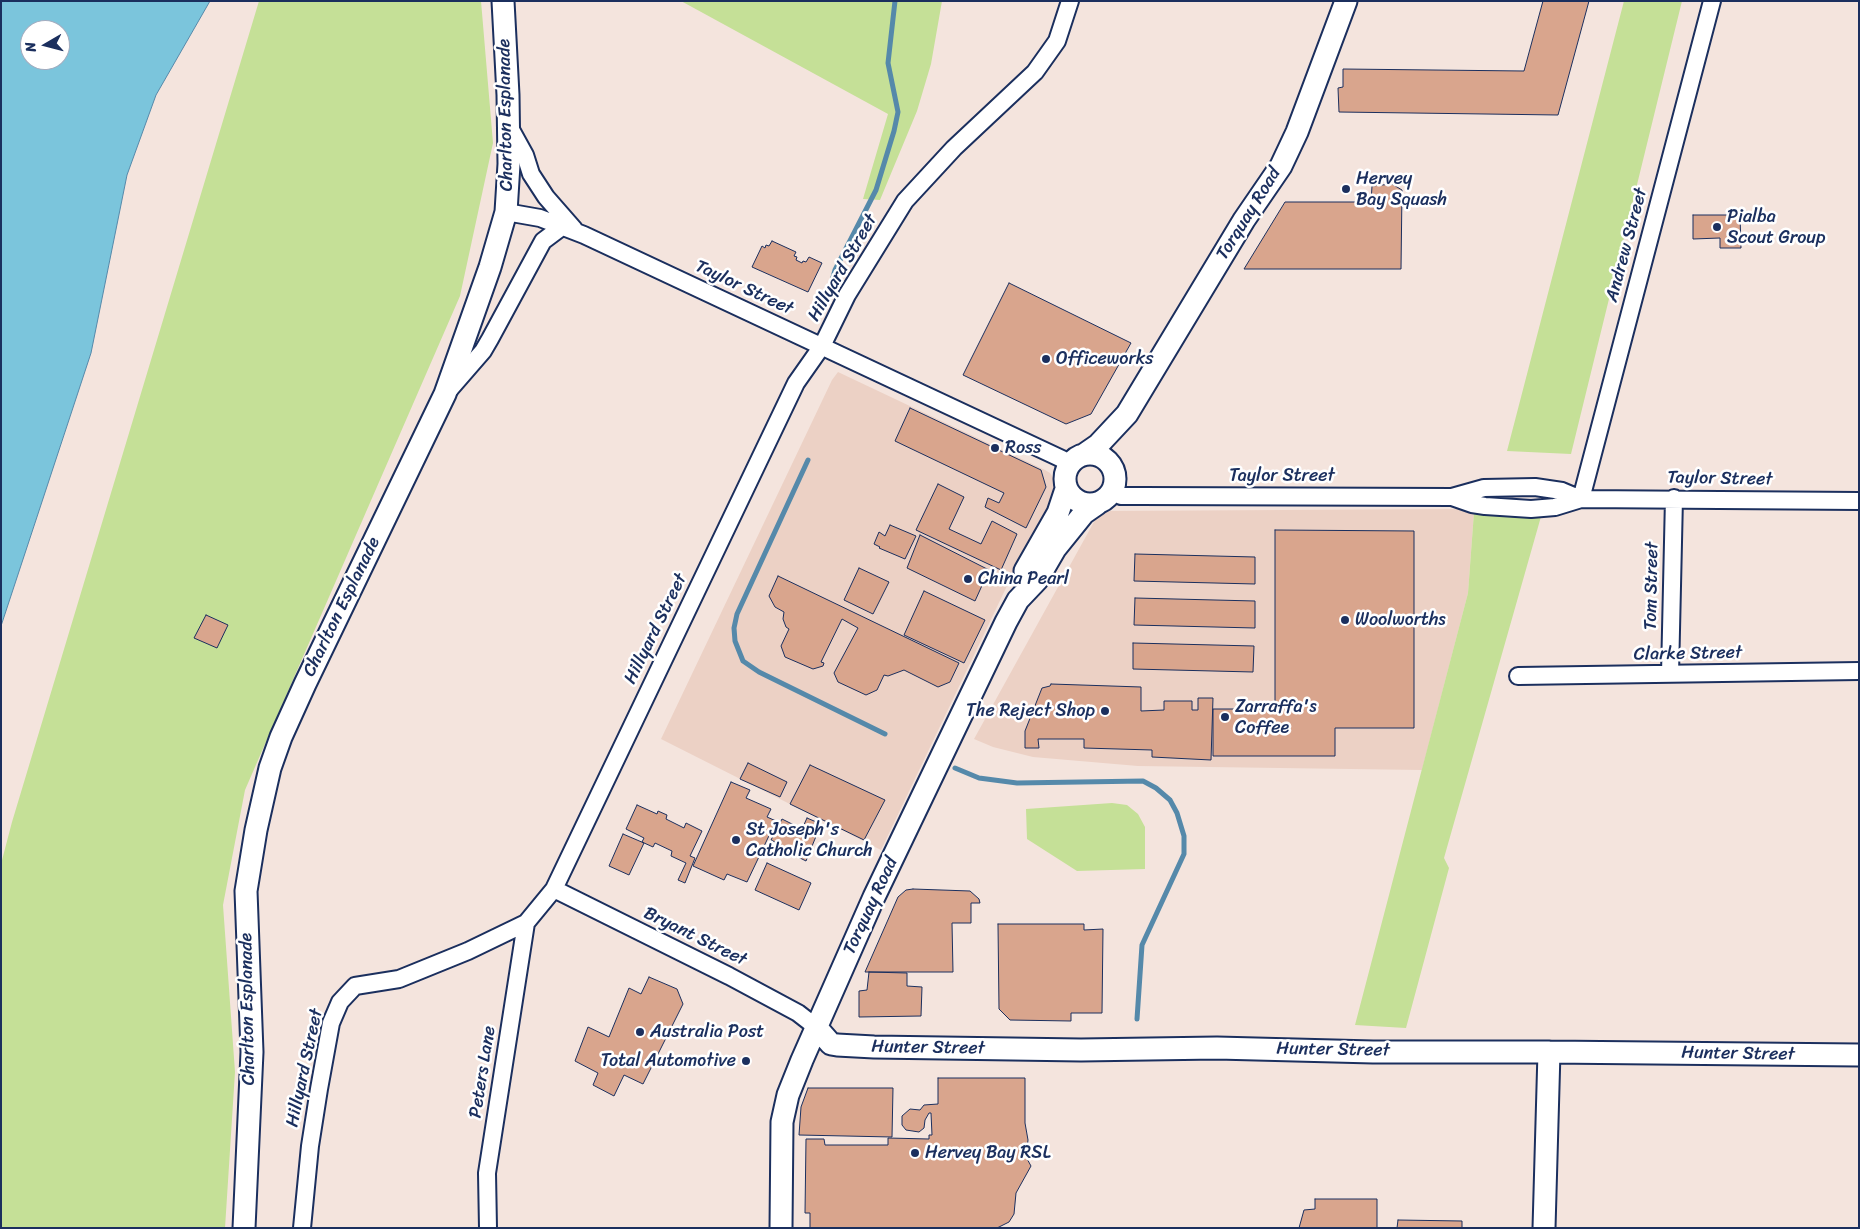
<!DOCTYPE html>
<style>
body{margin:0}
#map{position:relative;width:1860px;height:1229px;overflow:hidden;background:#f4e4dd;font-family:Sriracha,sans-serif}
canvas{display:block}
.frame{position:absolute;inset:0;border:2px solid #1b2f5e;pointer-events:none}
.north{position:absolute;left:20px;top:20px;width:50px;height:50px;box-sizing:border-box;background:#fff;border:1px solid #a4acbf;border-radius:50%;rotate:262deg;font-size:14px;font-weight:700;line-height:20px;text-align:center;color:#1b2f5e}
.north::after{content:'';display:block;margin:auto;width:18px;height:22px;background:#1b2f5e;clip-path:polygon(50% 0,100% 100%,50% 72%,0 100%)}
</style>
<div id="map">
<canvas width="1860" height="1229"></canvas>
<div class="frame"></div>
<div class="north">N</div>
</div>
<script>
const g = document.querySelector('canvas').getContext('2d');
g.lineJoin = 'round';
function paint(path, color) {
  g.fillStyle = color;
  g.fill(path, 'evenodd');
}
function toPath(rows) {
  const path = new Path2D();
  for (const r of rows) {
    if (r.length === 3) {
      path.moveTo(r[0] + r[2], r[1]);
      path.arc(r[0], r[1], r[2], 0, 2 * Math.PI);
      continue;
    }
    path.moveTo(r[0], r[1]);
    for (let i = 2; i < r.length; i += 2) path.lineTo(r[i], r[i + 1]);
  }
  return path;
}
function trace(path, color, width, dash) {
  g.strokeStyle = color;
  g.lineWidth = width;
  g.lineCap = dash ? 'butt' : 'round';
  g.setLineDash(dash || []);
  g.stroke(path);
}
function drawText(font, color, halo, rows, align = 'center') {
  g.font = font + ' Sriracha,sans-serif';
  g.lineWidth = 5;
  g.setLineDash([]);
  g.textBaseline = 'middle';
  g.strokeStyle = halo;
  g.fillStyle = color;
  for (const [text, x, y, turn = 0] of rows) {
    g.save();
    g.translate(x, y);
    g.rotate((+turn || 0) * Math.PI / 180);
    g.textAlign = isNaN(turn) ? turn : align;
    if (halo) g.strokeText(text, 0, 0);
    g.fillText(text, 0, 0);
    g.restore();
  }
}
paint(toPath([
 [838,372,1045,470,1050,473,1054,479,1056,490,1055,495,1016,567,881,850,661,739,832,380],
 [1466,509,1474,512,1468,593,1422,770,1138,766,1033,757,993,747,974,739,1100,511]
]), '#ecd1c5');
paint(toPath([
 [259,1,481,1,493,143,460,296,245,790,223,905,235,1072,225,1228,1,1228,1,864,12,822],
 [681,1,942,1,931,64,917,111,880,200,863,199,888,114],
 [1624,1,1682,1,1571,454,1507,451],
 [1474,512,1542,513,1444,858,1449,868,1406,1028,1355,1025,1468,593],
 [1112,803,1127,805,1138,814,1145,827,1145,869,1077,871,1027,839,1026,809]
]), '#c5e097');
const water = toPath([
 [1,1,210,1,156,95,127,175,91,353,1,626,1,1],
 [30,30,60,30,60,60,30,60,30,30]
]);
paint(water, '#7bc5dc');
trace(water, '#5589aa', 1);
trace(toPath([
 [832,281,835,270,876,190,894,131,898,112,888,63,895,1],
 [808,460,737,614,734,628,735,641,743,661,759,672,885,734],
 [955,768,979,778,1017,783,1143,781,1156,788,1170,800,1177,813,1184,836,1184,854,1142,945,1137,1019]
]), '#5589aa', 5);
const building = toPath([
 [1543,1,1589,1,1558,115,1339,112,1338,88,1343,87,1343,69,1524,71,1543,1],
 [1392,184,1402,190,1401,269,1244,269,1285,202,1371,202,1372,186,1392,184],
 [1693,215,1740,215,1741,248,1720,248,1720,238,1693,239,1693,215],
 [772,241,796,252,794,256,797,257,796,260,802,263,803,261,806,262,809,257,822,263,808,292,752,267,762,246,765,248,766,245,769,246,772,241],
 [1009,283,1131,343,1091,414,1066,424,963,375,1009,283],
 [910,408,1041,470,1046,487,1026,528,985,507,988,498,999,503,1004,493,895,441,910,408],
 [938,484,964,497,949,529,981,544,992,521,1017,534,1001,570,916,530,938,484],
 [890,525,916,536,905,559,879,548,880,547,874,544,879,532,885,536,890,525],
 [1275,530,1414,531,1414,728,1335,728,1335,756,1213,756,1213,709,1275,709,1275,530],
 [920,535,989,570,975,601,907,568,920,535],
 [1135,554,1255,557,1255,584,1134,581,1135,554],
 [859,568,889,582,873,614,844,600,859,568],
 [778,576,959,663,950,682,938,687,904,670,888,676,884,675,877,690,866,695,838,682,834,673,858,628,842,619,821,662,824,663,823,666,813,669,785,657,781,646,789,629,786,627,783,619,784,612,775,607,769,596,778,576],
 [924,591,985,620,964,663,904,635,924,591],
 [1135,598,1255,601,1255,628,1134,625,1135,598],
 [206,615,228,625,217,648,194,638,206,615],
 [1133,643,1254,646,1253,672,1133,669,1133,643],
 [1051,684,1141,687,1141,711,1164,710,1164,701,1192,701,1192,710,1198,710,1198,698,1213,698,1211,760,1152,757,1152,750,1084,748,1084,739,1038,739,1039,748,1025,748,1025,731,1042,688,1050,686,1051,684],
 [748,763,787,782,780,797,740,779,748,763],
 [810,765,885,800,864,840,790,804,810,765],
 [731,782,750,790,746,798,771,809,767,817,776,821,747,882,727,874,724,880,693,866,731,782],
 [637,805,657,814,658,811,667,815,666,819,684,828,686,823,702,831,690,856,695,858,685,883,678,880,686,863,671,856,672,851,655,843,653,847,642,842,644,838,626,829,637,805],
 [807,818,821,824,806,861,786,851,787,848,771,840,782,819,802,829,807,818],
 [623,834,644,843,629,875,609,866,623,834],
 [767,863,811,883,799,910,755,890,767,863],
 [913,889,970,891,979,899,980,903,971,903,971,923,952,923,953,972,865,972,898,897,906,890,913,889],
 [998,924,1084,924,1084,930,1103,929,1102,1013,1071,1013,1071,1021,1010,1020,999,1009,998,924],
 [869,972,907,973,907,986,922,987,921,1016,859,1017,859,991,867,990,869,972],
 [649,977,677,989,683,1004,643,1084,624,1075,614,1096,593,1085,598,1073,575,1061,588,1027,609,1037,629,988,641,994,649,977],
 [938,1078,1025,1078,1025,1123,1028,1140,1026,1157,1031,1166,1016,1193,1014,1214,1009,1222,997,1228,810,1228,810,1213,805,1213,806,1139,824,1139,825,1145,888,1145,888,1138,929,1139,929,1135,932,1135,931,1113,929,1113,925,1120,924,1128,919,1132,906,1130,902,1125,902,1116,910,1109,920,1110,924,1105,938,1104,938,1078],
 [808,1088,893,1088,892,1137,799,1135,801,1107,808,1088],
 [1315,1199,1377,1199,1377,1228,1299,1228,1304,1210,1315,1209,1315,1199],
 [1398,1220,1462,1221,1462,1228,1397,1228,1398,1220]
]);
paint(building, '#d9a58d');
trace(building, '#1b2f5e', 1);
const minor = toPath([
 [509,126,525,155,531,174,546,197,574,229],
 [506,212,540,218,584,235,1062,459,1068,465],
 [450,389,483,351,490,339,543,241,563,226],
 [1112,492,1121,496,1141,496,1452,497,1484,488,1535,487,1562,491,1581,499],
 [1452,497,1472,504,1485,506,1531,509,1555,507,1581,499,1859,501],
 [1581,499,1712,1],
 [1670,674,1674,498],
 [1518,676,1859,671],
 [554,889,729,976,798,1013,816,1027],
 [302,1228,310,1146,319,1089,331,1023,340,1002,355,986,399,979,468,951,526,923,554,889,796,383,822,346,847,295,905,201,954,148,1035,72,1057,41,1070,1],
 [488,1228,487,1173,526,923]
]);
const tertiary = toPath([
 [1090,479,25],
 [1085,454,1098,445,1127,414,1244,220,1281,166,1297,132,1346,1],
 [1025,571,1058,513,1066,489],
 [816,1027,831,1044,837,1045,874,1047,1081,1050,1217,1048,1373,1052,1549,1052,1859,1055],
 [244,1228,252,1052,246,891,256,830,270,768,281,737,305,684,445,394,490,267,506,212,509,164,508,95,503,1],
 [781,1228,782,1122,788,1095,802,1060,874,897,1006,622,1018,600,1037,580,1055,549,1084,513,1097,504],
 [1544,1228,1549,1052]
]);
trace(minor, '#1b2f5e', 20);
trace(tertiary, '#1b2f5e', 25);
trace(minor, '#fff', 16);
trace(tertiary, '#fff', 21);
for (const [x, y, r, color] of [
 [1346,189,5,"#1b2f5e"],
 [1717,227,5,"#1b2f5e"],
 [1046,359,5,"#1b2f5e"],
 [995,448,5,"#1b2f5e"],
 [968,579,5,"#1b2f5e"],
 [1345,620,5,"#1b2f5e"],
 [1105,711,5,"#1b2f5e"],
 [1225,717,5,"#1b2f5e"],
 [736,840,5,"#1b2f5e"],
 [640,1032,5,"#1b2f5e"],
 [746,1061,5,"#1b2f5e"],
 [915,1153,5,"#1b2f5e"]
]) {
  const dot = new Path2D();
  dot.arc(x, y, r, 0, 2 * Math.PI);
  g.fillStyle = color;
  g.fill(dot);
  trace(dot, '#fff', 2);
}
drawText('18px', '#1b2f5e', '#fff', [
 ["Charlton Esplanade",506,115,-91],
 ["Torquay Road",1249,214,-58],
 ["Andrew Street",1627,245,-75],
 ["Hillyard Street",843,268,-60],
 ["Taylor Street",744,288,25],
 ["Taylor Street",1282,476],
 ["Taylor Street",1720,479,1],
 ["Tom Street",1652,586,-89],
 ["Charlton Esplanade",342,607,-64],
 ["Hillyard Street",656,629,-64],
 ["Clarke Street",1688,654,-1],
 ["Torquay Road",871,906,-65],
 ["Bryant Street",695,937,26],
 ["Charlton Esplanade",248,1009,-91],
 ["Hunter Street",928,1048,1],
 ["Hunter Street",1333,1050,1],
 ["Hunter Street",1738,1054,1],
 ["Hillyard Street",305,1068,-78],
 ["Peters Lane",483,1072,-81]
]);
drawText('18px', '#1b2f5e', '#fff', [
 ["Hervey",1356,179],
 ["Bay Squash",1356,200],
 ["Pialba",1727,217],
 ["Scout Group",1727,238],
 ["Officeworks",1056,359],
 ["Ross",1005,448],
 ["China Pearl",978,579],
 ["Woolworths",1355,620],
 ["Zarraffa's",1235,707],
 ["Coffee",1235,728],
 ["The Reject Shop",1095,711,"right"],
 ["St Joseph's",746,830],
 ["Catholic Church",746,851],
 ["Australia Post",650,1032],
 ["Total Automotive",736,1061,"right"],
 ["Hervey Bay RSL",925,1153]
], 'left');
</script>
